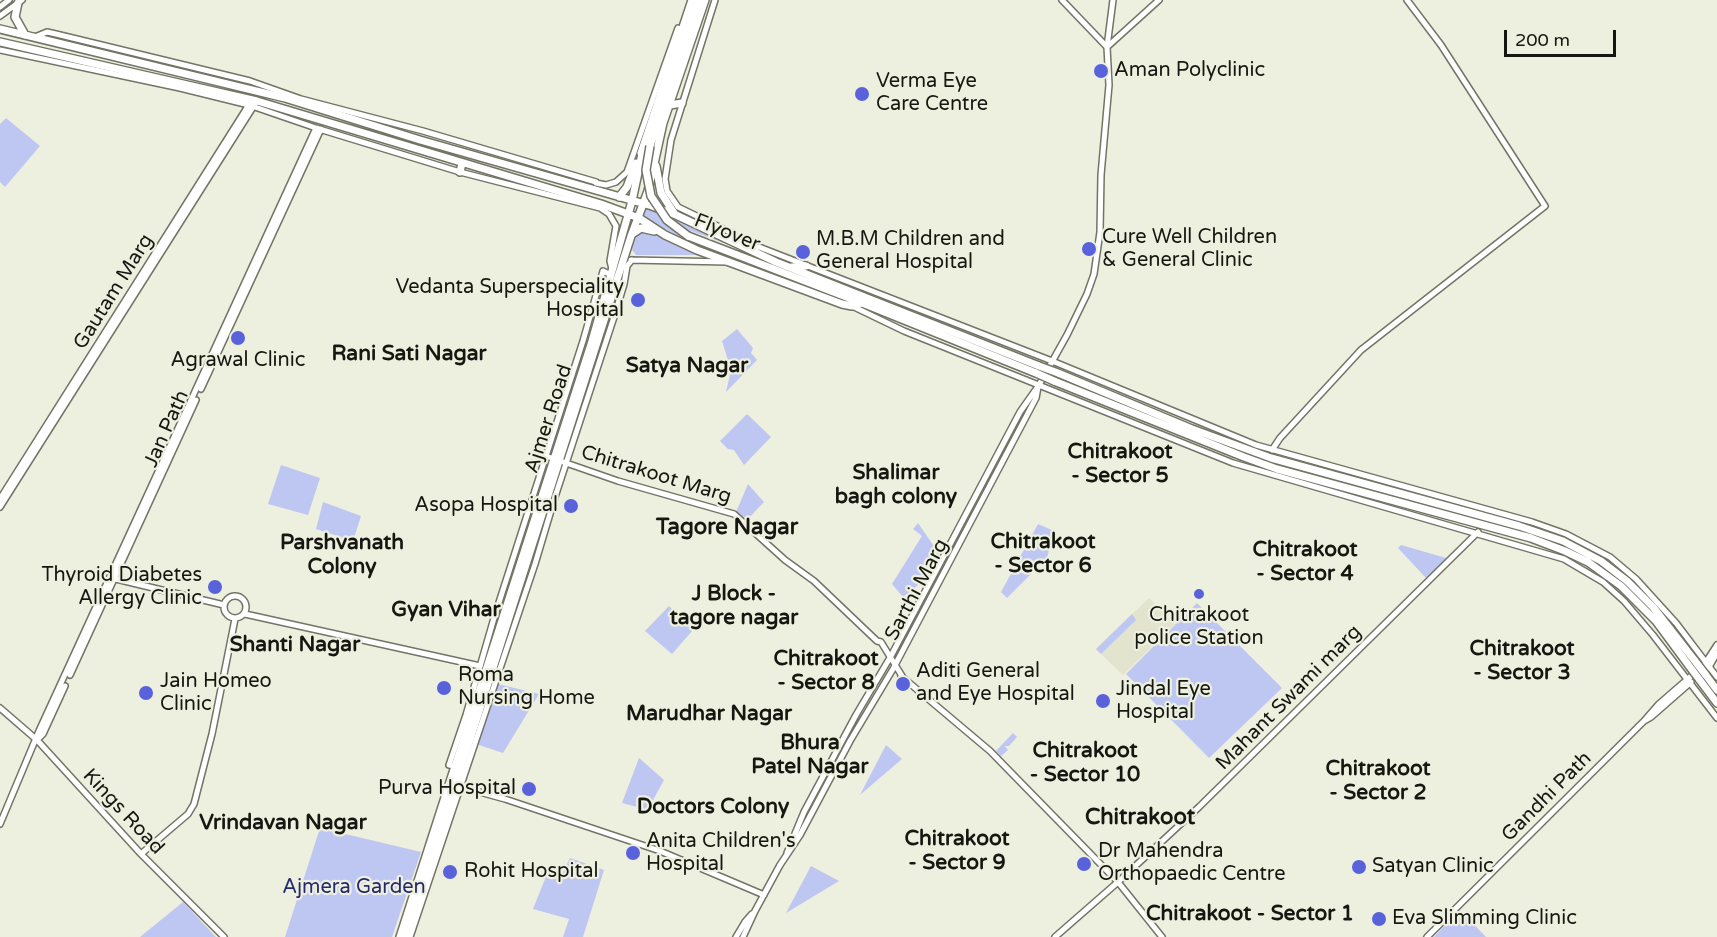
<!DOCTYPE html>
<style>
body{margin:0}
#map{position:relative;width:1717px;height:937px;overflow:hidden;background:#edefdf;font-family:"Varela Round",sans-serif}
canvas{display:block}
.scale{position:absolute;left:1504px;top:30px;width:112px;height:27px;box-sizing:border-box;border:3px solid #161711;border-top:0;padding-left:8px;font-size:18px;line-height:21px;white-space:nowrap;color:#161711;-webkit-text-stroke:4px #edefdf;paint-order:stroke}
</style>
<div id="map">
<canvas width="1717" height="937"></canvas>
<div class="scale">200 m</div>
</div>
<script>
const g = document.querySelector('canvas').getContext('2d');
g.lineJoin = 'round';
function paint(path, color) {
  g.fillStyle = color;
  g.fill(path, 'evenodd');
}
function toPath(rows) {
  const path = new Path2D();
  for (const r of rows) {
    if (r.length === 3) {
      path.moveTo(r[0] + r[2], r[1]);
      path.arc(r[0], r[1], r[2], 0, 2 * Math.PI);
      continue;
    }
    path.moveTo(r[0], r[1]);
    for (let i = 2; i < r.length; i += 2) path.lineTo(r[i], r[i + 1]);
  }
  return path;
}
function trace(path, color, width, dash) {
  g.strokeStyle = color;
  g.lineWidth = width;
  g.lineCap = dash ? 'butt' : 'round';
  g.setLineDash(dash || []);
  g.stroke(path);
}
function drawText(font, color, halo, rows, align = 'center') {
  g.font = font + ' "Varela Round",sans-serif';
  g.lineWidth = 4.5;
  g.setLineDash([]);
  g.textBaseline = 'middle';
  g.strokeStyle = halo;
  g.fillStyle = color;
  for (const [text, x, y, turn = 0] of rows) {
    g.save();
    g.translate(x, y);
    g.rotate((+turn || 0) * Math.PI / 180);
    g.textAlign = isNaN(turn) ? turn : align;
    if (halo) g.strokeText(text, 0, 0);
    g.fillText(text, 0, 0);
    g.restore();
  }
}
paint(toPath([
 [1149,598,1175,624,1123,675,1096,649]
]), '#e2e4cd');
paint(toPath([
 [6,118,40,146,5,187,0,182,0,124],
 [645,207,669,213,774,261,691,231,686,240,679,237,642,216],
 [642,231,657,234,703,255,636,255,632,250,635,235],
 [737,329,753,348,751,353,757,360,726,392,731,370,722,341],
 [747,414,771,437,744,465,734,450,728,449,720,441],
 [281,465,320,478,308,515,268,504],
 [748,484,764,502,748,519,736,512],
 [323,502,361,516,353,541,316,529],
 [918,523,940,555,927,578,903,597,892,584,922,536,913,529],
 [1038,524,1054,531,1047,558,1007,598,1001,592],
 [1401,545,1446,558,1432,575,1426,578,1398,548],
 [1197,603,1282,688,1209,758,1126,674],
 [669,606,693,630,672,654,645,631],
 [1132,614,1136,620,1101,654,1096,649],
 [498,684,539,694,503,753,476,744],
 [1013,733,1017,737,1009,746,1005,746,1008,750,1001,756,996,751],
 [886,745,902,759,860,795],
 [639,758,664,780,652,802,657,806,656,812,622,803],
 [320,828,421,852,392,937,285,937],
 [570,858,604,870,583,937,563,937,569,919,533,909,547,874,560,878],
 [811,866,839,881,786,913],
 [183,902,216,937,140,937],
 [1460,910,1486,937,1434,937]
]), '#bec7f1');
const secondary = toPath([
 [715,0,671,140,665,179,667,191,678,207,732,233,735,242],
 [1062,0,1107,47,1159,0],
 [0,7,9,0],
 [0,16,22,0],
 [35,37,47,32,56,34,250,81,301,99,423,131,596,182],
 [0,50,180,88,249,105,316,128,460,172,600,208,609,214,616,226,610,261,612,269],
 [596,183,606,185,616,182,627,172,678,28,682,31],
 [749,249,759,247,921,310,1052,361,1256,445,1532,522,1566,534,1610,557,1636,579,1676,623,1717,677],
 [631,260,727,262],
 [852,306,904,331,1233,463,1564,559,1603,582,1624,601,1653,635,1717,718],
 [201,389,321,129],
 [1272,450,1280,438,1361,350,1545,206,1441,45,1407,0],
 [546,456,618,481,734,514,785,560,814,581,877,641,881,642,902,676],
 [0,499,250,103],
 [0,507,255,104],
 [112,578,224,605],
 [235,607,11],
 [245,614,480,666],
 [1704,665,1717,645],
 [1700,674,1709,667,1717,653],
 [70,675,196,400],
 [901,676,990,751,1118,882,1162,937],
 [0,708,37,740,141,854,224,937],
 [1645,720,1659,704,1697,671],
 [38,739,43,734,65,686],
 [455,766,449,765,466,715,494,618,583,341,603,271,611,275],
 [458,786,505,799,660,851,764,895],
 [0,824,39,731,316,128],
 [787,853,804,812,856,715,891,656,1020,412,1039,385,1067,335,1087,294,1094,274,1100,232,1101,175,1109,85,1107,47,1113,0],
 [141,854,188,814,194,804,212,734,235,619],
 [410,937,535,564,555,497,615,314,624,284,627,266,632,260],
 [736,937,745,922,752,914],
 [743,937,755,911,780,865,800,835,850,741,893,669,1036,398,1038,387],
 [1055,937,1118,882,1199,807,1478,532],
 [1427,937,1644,721,1651,717,1691,682]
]);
const highway = toPath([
 [18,3,15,17,25,35],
 [0,29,285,98,420,140,652,206,676,215,776,262,1039,366],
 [0,42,257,101,601,204,639,218,665,235,697,250,842,304,852,306,862,303],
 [670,105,682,103],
 [650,146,698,0],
 [641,153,692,0],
 [656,166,661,193,674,213],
 [460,172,462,163],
 [619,197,627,187,636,163],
 [632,234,641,228,654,231],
 [688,236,862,303,1036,373],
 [792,267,806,266],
 [1058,373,1192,429,1271,458,1519,526,1563,541,1601,561,1627,581,1653,607,1695,661],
 [1054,381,1244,457,1277,469,1531,538,1565,551,1588,562,1621,586,1656,621,1690,667],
 [1705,674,1717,690],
 [1699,679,1717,703],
 [400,937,592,341,632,201,643,149],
 [407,937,631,236,648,191,663,123,705,0]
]);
trace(secondary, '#737466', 8);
trace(highway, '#737466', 10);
trace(secondary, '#fff', 5);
trace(highway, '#fff', 7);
const highwayBridge = toPath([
 [650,146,646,170,651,196,667,220,688,236],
 [1039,366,1058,373],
 [1036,373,1054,381],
 [1695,661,1705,674],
 [1690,667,1699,679]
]);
trace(highwayBridge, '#737466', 10, []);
trace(highwayBridge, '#fff', 7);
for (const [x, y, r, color] of [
 [1101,71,8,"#5962da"],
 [862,94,8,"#5962da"],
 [1089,249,8,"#5962da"],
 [803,252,8,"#5962da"],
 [638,300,8,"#5962da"],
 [238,338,8,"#5962da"],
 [571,506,8,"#5962da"],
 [215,587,8,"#5962da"],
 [1199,594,6,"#5962da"],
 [903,684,8,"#5962da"],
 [444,688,8,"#5962da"],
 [146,693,8,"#5962da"],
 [1103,701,8,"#5962da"],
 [529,789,8,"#5962da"],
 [633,853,8,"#5962da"],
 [1084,864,8,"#5962da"],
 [1359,867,8,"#5962da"],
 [450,872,8,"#5962da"],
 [1379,919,8,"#5962da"]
]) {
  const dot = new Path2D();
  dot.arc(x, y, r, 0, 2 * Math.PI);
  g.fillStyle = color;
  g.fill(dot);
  trace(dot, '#edefdf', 2);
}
drawText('20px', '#161711', '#edefdf', [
 ["Aman Polyclinic",1114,71],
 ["Verma Eye",876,82],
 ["Care Centre",876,105],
 ["Cure Well Children",1102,238],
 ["& General Clinic",1102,261],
 ["M.B.M Children and",816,240],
 ["General Hospital",816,263],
 ["Vedanta Superspeciality",624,288,"right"],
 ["Hospital",624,311,"right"],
 ["Agrawal Clinic",238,361,"center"],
 ["Asopa Hospital",558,506,"right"],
 ["Thyroid Diabetes",202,576,"right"],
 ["Allergy Clinic",202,599,"right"],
 ["Chitrakoot",1199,616,"center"],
 ["police Station",1199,639,"center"],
 ["Aditi General",916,672],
 ["and Eye Hospital",916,695],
 ["Roma",458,676],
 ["Nursing Home",458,699],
 ["Jain Homeo",160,682],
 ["Clinic",160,705],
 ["Jindal Eye",1116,690],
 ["Hospital",1116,713],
 ["Purva Hospital",516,789,"right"],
 ["Anita Children's",646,842],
 ["Hospital",646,865],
 ["Dr Mahendra",1098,852],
 ["Orthopaedic Centre",1098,875],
 ["Satyan Clinic",1372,867],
 ["Rohit Hospital",464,872],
 ["Eva Slimming Clinic",1392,919]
], 'left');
drawText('20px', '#161711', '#edefdf', [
 ["Flyover",727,233,22],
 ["Gautam Marg",114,292,-58],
 ["Ajmer Road",549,419,-72],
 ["Jan Path",167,429,-66],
 ["Chitrakoot Marg",656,475,17],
 ["Sarthi Marg",917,590,-62],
 ["Mahant Swami marg",1289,698,-45],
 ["Gandhi Path",1547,797,-45],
 ["Kings Road",123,812,47]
]);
drawText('20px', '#262a6d', '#edefdf', [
 ["Ajmera Garden",354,888]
]);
drawText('bold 21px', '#161711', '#edefdf', [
 ["Rani Sati Nagar",409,354],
 ["Satya Nagar",687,366],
 ["Chitrakoot",1120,452],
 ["- Sector 5",1120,476],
 ["Shalimar",896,473],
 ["bagh colony",896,497],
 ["Chitrakoot",1043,542],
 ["- Sector 6",1043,566],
 ["Parshvanath",342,543],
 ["Colony",342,567],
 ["Chitrakoot",1305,550],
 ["- Sector 4",1305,574],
 ["J Block -",734,594],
 ["tagore nagar",734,618],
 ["Gyan Vihar",446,610],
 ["Shanti Nagar",295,645],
 ["Chitrakoot",1522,649],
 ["- Sector 3",1522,673],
 ["Chitrakoot",826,659],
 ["- Sector 8",826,683],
 ["Marudhar Nagar",709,714],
 ["Bhura",810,743],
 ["Patel Nagar",810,767],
 ["Chitrakoot",1085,751],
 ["- Sector 10",1085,775],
 ["Chitrakoot",1378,769],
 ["- Sector 2",1378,793],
 ["Doctors Colony",713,807],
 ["Vrindavan Nagar",283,823],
 ["Chitrakoot",957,839],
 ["- Sector 9",957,863],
 ["Chitrakoot - Sector 1",1250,914]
]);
drawText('bold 22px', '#161711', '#edefdf', [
 ["Tagore Nagar",727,528],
 ["Chitrakoot",1140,818]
]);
</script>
